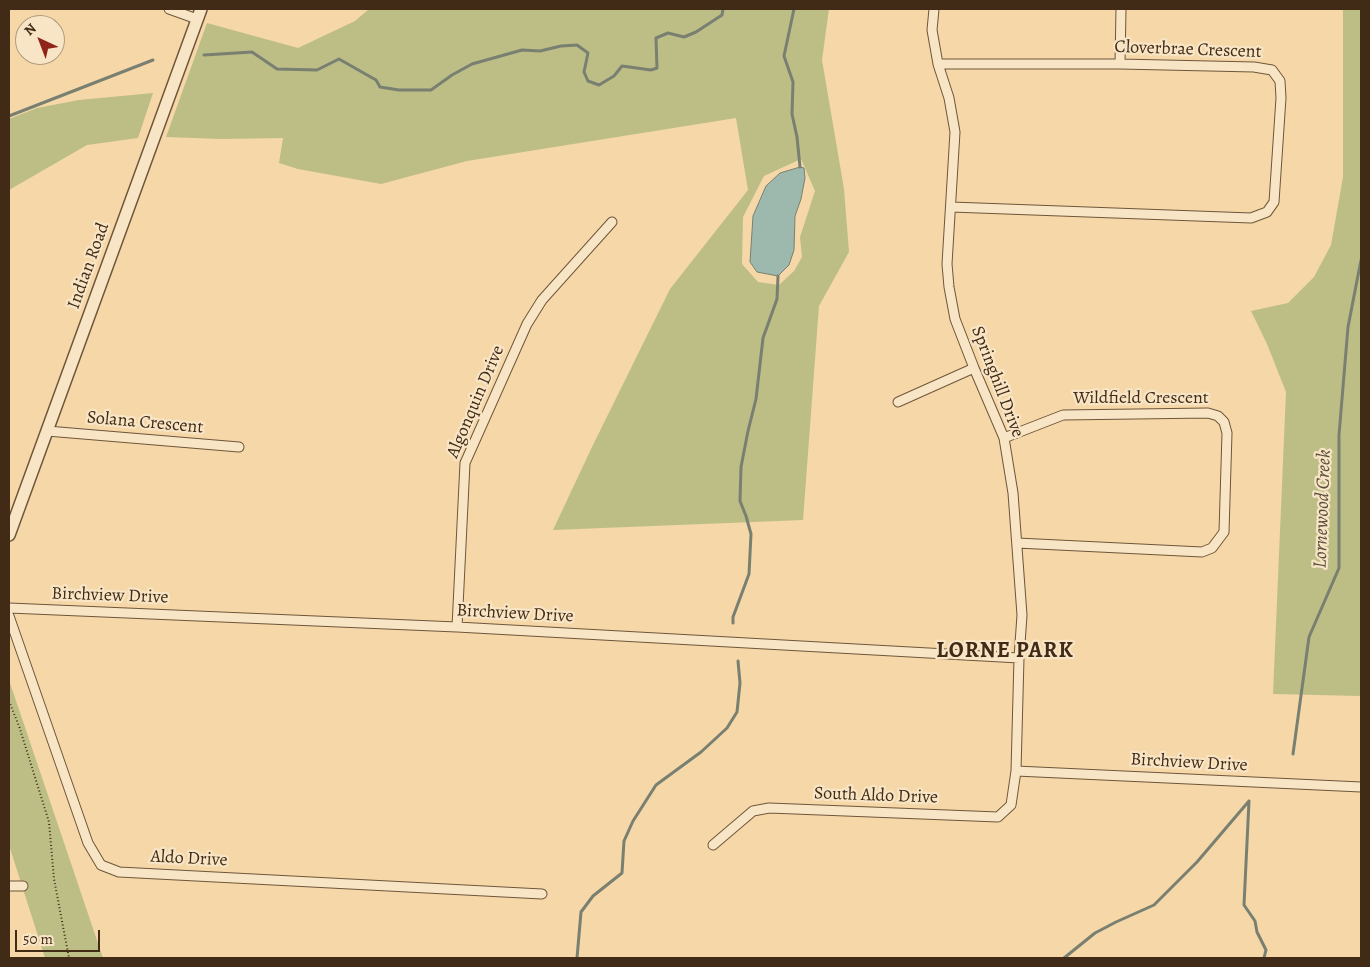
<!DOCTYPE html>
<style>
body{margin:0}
#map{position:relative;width:1370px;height:967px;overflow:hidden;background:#f5d7a8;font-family:Alegreya,serif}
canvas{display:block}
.frame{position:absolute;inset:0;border:10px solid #422b16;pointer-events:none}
.north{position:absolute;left:15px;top:15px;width:50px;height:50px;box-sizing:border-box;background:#f8e5c6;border:1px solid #af9b80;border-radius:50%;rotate:317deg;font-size:14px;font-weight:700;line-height:20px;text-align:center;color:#422b16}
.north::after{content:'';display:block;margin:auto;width:18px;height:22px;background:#8f2418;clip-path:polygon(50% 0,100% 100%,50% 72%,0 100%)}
.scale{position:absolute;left:15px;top:930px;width:85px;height:22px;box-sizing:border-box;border:2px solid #422b16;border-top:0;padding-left:6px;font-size:15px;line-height:18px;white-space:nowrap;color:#422b16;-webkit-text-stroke:4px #f8e5c6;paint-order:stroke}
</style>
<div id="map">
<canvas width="1370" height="967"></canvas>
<div class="frame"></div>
<div class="north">N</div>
<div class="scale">50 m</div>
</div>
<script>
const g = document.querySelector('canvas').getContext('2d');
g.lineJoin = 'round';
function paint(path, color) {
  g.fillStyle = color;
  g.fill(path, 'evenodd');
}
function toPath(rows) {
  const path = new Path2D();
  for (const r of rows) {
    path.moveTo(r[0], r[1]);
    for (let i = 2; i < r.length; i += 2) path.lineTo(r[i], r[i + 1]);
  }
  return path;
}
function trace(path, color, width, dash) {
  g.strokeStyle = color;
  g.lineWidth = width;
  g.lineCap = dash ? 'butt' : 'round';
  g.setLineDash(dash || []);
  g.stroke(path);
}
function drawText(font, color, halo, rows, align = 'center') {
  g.font = font + ' Alegreya,serif';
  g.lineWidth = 4.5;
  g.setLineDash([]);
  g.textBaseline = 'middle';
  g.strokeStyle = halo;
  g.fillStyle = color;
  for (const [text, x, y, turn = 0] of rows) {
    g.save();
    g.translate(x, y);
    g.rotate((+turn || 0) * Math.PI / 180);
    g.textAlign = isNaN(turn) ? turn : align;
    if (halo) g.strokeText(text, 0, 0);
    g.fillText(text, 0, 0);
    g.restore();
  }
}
paint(toPath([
 [369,9,829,9,822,60,844,189,849,252,819,306,803,520,553,530,592,447,670,289,748,190,736,118,467,161,381,184,298,169,279,163,283,138,221,139,166,137,207,23,298,48,355,21],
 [801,159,815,191,800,237,802,257,794,271,779,285,758,282,742,264,743,217,764,176],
 [1343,9,1361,9,1361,696,1273,694,1286,392,1267,344,1251,311,1288,303,1314,277,1331,245,1343,177],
 [153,93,138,138,87,145,9,190,9,119,37,108,79,100],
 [9,680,103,958,45,958,9,845]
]), '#bdbe86');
const water = toPath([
 [800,167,804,168,805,178,801,199,795,216,794,250,789,265,778,276,757,272,750,262,753,216,766,186,780,173,800,167]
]);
paint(water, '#9db8ad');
trace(water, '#798071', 1);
trace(toPath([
 [794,9,784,56,793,82,792,114,797,137,800,167],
 [204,55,252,52,277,69,317,70,339,59,376,80,380,87,399,90,431,90,452,75,472,64,522,50,540,51,561,46,577,45,588,53,584,72,588,81,599,85,614,76,622,66,651,70,657,68,656,38,668,33,684,37,696,32,722,15,723,9],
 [9,116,153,60],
 [733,623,733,617,749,574,751,534,746,516,740,501,741,467,748,431,756,399,763,338,777,299,778,276],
 [1293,754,1309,637,1339,568,1339,435,1348,327,1361,260],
 [1249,801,1244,905,1255,921,1257,932,1266,950,1264,958],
 [577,958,581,912,593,896,622,873,624,841,633,821,656,785,701,752,727,728,737,712,740,683,738,661],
 [1064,958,1095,933,1116,922,1154,905,1197,862,1249,801]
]), '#798071', 3);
const minor = toPath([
 [169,9,197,19],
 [938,64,1120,64,1254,67,1272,70,1280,81,1281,98,1274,202,1267,212,1251,218,951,207],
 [1120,64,1121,9],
 [898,402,974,368],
 [47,431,239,447],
 [1004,438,1063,415,1208,413,1218,416,1224,422,1227,433,1224,532,1212,548,1202,552,1017,543],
 [9,608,457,627,1019,658],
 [9,616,88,843,101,865,119,872,542,894],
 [457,627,465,463,527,324,542,300,612,222],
 [1016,771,1361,787],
 [713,845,753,811,769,808,998,817,1011,805,1016,771,1019,658,1022,615,1013,493,1004,438,974,368,955,319,949,287,947,264,955,132,949,98,938,64,932,30,934,9],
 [9,886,23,886]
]);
const tertiary = toPath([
 [9,535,201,9]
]);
trace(minor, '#6f563a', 11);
trace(tertiary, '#6f563a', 14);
trace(toPath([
 [9,701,19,726,49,822,54,879,69,958]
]), '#422b16', 2, [1, 2.5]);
trace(minor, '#f8e5c6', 9);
trace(tertiary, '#f8e5c6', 11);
drawText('18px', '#422b16', '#f8e5c6', [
 ["Cloverbrae Crescent",1188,50,2],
 ["Indian Road",89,266,-70],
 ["Springhill Drive",997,382,69],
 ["Wildfield Crescent",1141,399],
 ["Algonquin Drive",476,402,-67],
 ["Solana Crescent",145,423,5],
 ["Birchview Drive",110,596,2],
 ["Birchview Drive",515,614,3],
 ["Birchview Drive",1189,763,3],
 ["South Aldo Drive",876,796,2],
 ["Aldo Drive",189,859,3]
]);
drawText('italic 19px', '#594e3c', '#f8e5c6', [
 ["Lornewood Creek",1323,509,-88]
]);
g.letterSpacing = '1px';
drawText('bold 22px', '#422b16', '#f8e5c6', [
 ["LORNE PARK",1005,652]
]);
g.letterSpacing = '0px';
</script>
